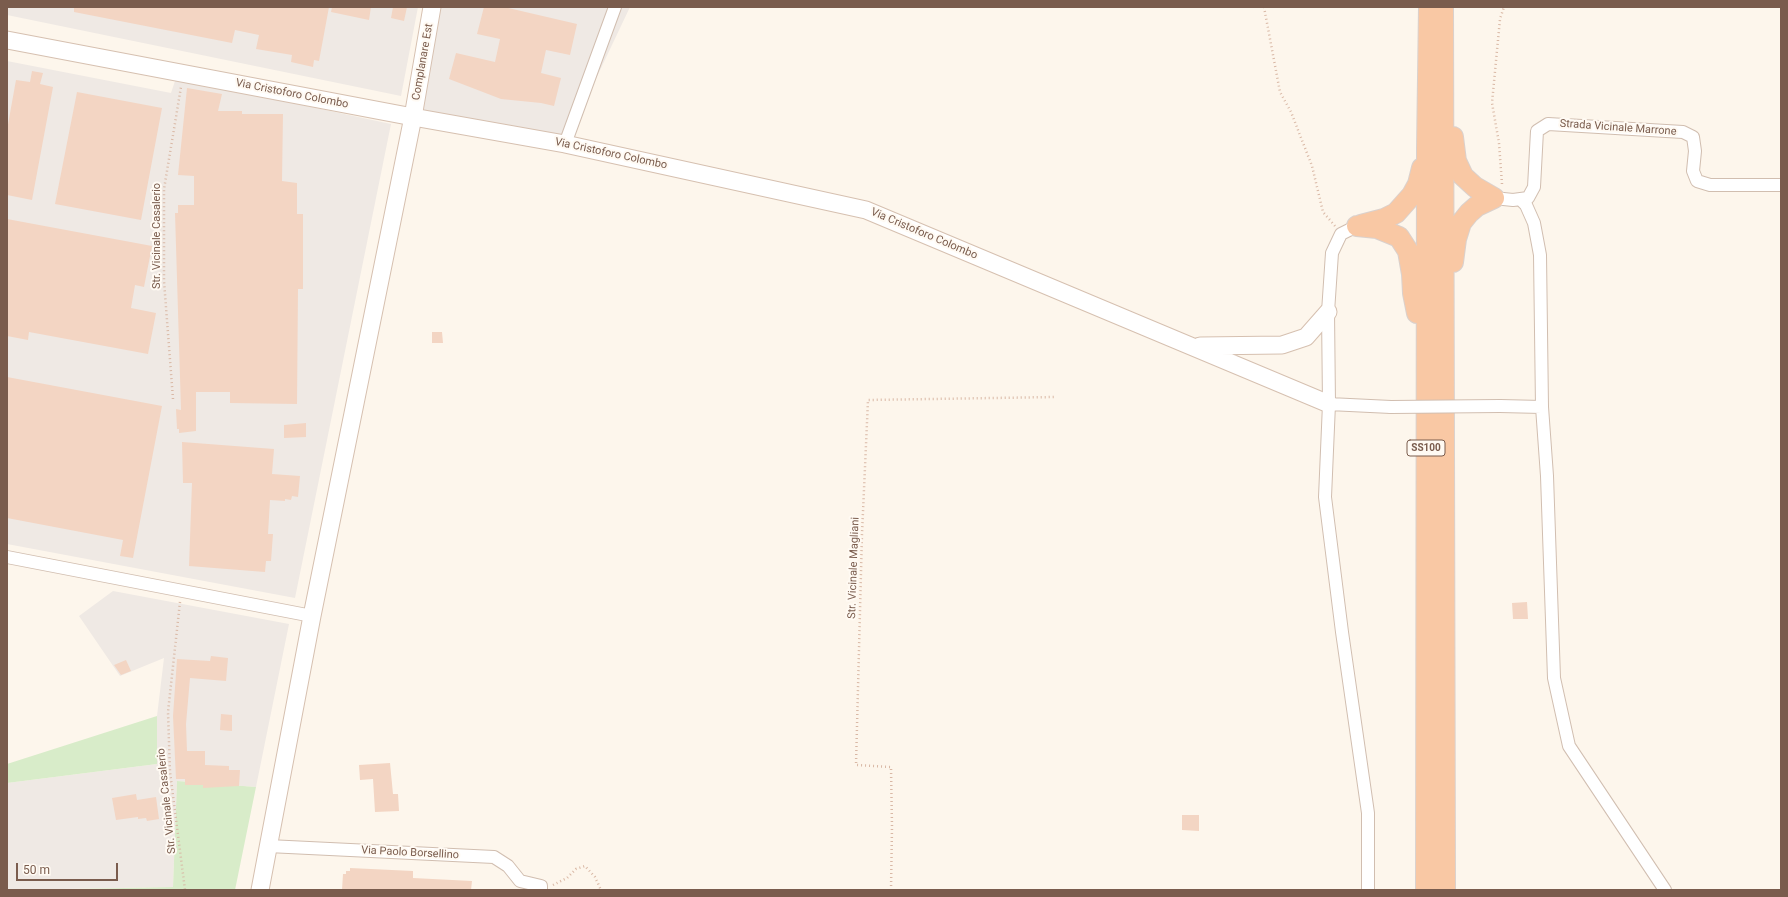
<!DOCTYPE html>
<style>
body{margin:0}
#map{position:relative;width:1788px;height:897px;overflow:hidden;background:#fdf6ec;font-family:Roboto,sans-serif}
canvas{display:block}
.frame{position:absolute;inset:0;border:8px solid #7a5c4d;pointer-events:none}
.scale{position:absolute;left:16px;top:863px;width:102px;height:18px;box-sizing:border-box;border:2px solid #7a5c4d;border-top:0;padding-left:5px;font-size:12px;line-height:14px;white-space:nowrap;color:#7a5c4d;-webkit-text-stroke:3px #fffaf3;paint-order:stroke}
</style>
<div id="map">
<canvas width="1788" height="897"></canvas>
<div class="frame"></div>
<div class="scale">50 m</div>
</div>
<script>
const g = document.querySelector('canvas').getContext('2d');
g.lineJoin = 'round';
function paint(path, color) {
  g.fillStyle = color;
  g.fill(path, 'evenodd');
}
function toPath(rows) {
  const path = new Path2D();
  for (const r of rows) {
    path.moveTo(r[0], r[1]);
    for (let i = 2; i < r.length; i += 2) path.lineTo(r[i], r[i + 1]);
  }
  return path;
}
function trace(path, color, width, dash) {
  g.strokeStyle = color;
  g.lineWidth = width;
  g.lineCap = dash ? 'butt' : 'round';
  g.setLineDash(dash || []);
  g.stroke(path);
}
function drawText(font, color, halo, rows, align = 'center') {
  g.font = font + ' Roboto,sans-serif';
  g.lineWidth = 4;
  g.setLineDash([]);
  g.textBaseline = 'middle';
  g.strokeStyle = halo;
  g.fillStyle = color;
  for (const [text, x, y, turn = 0] of rows) {
    g.save();
    g.translate(x, y);
    g.rotate((+turn || 0) * Math.PI / 180);
    g.textAlign = isNaN(turn) ? turn : align;
    if (halo) g.strokeText(text, 0, 0);
    g.fillText(text, 0, 0);
    g.restore();
  }
}
paint(toPath([
 [7,7,418,7,401,96,7,15],
 [435,7,630,7,565,144,413,117],
 [7,61,171,93,176,78,391,124,295,598,7,544],
 [113,591,289,624,256,787,177,781,173,887,7,890,7,783,157,764,157,716,164,658,120,676,79,616]
]), '#efe9e4');
paint(toPath([
 [157,716,157,764,7,783,7,764],
 [177,781,256,787,235,890,27,890,173,887]
]), '#d8ecc9');
paint(toPath([
 [74,7,329,7,319,61,314,60,313,67,291,62,292,55,256,49,259,35,235,30,232,43,74,12],
 [332,7,371,7,369,20,331,12],
 [393,7,407,7,404,21,391,18],
 [484,7,504,7,577,24,570,55,546,50,541,73,561,78,554,106,541,103,501,99,449,79,456,53,495,62,500,39,477,34],
 [32,71,43,73,40,84,53,87,32,200,7,195,7,130,16,80,30,82],
 [187,88,222,94,218,111,242,111,242,114,283,114,282,181,297,183,297,214,303,214,303,289,298,289,297,404,230,403,230,392,196,392,196,431,179,433,179,429,177,429,176,409,181,410,175,213,178,213,178,205,194,205,194,176,178,175],
 [77,92,162,108,141,220,55,204],
 [7,219,152,246,144,287,135,285,131,308,156,313,148,354,29,332,28,340,7,336],
 [432,332,442,332,443,343,432,343],
 [7,377,162,406,133,558,120,556,123,540,7,518],
 [306,423,306,437,284,438,284,425],
 [182,442,274,449,272,474,300,476,298,497,292,496,291,500,285,499,285,501,270,500,268,534,273,534,271,561,266,561,265,572,189,566,192,483,183,483],
 [1527,602,1528,619,1513,619,1512,603],
 [211,656,228,658,226,681,190,678,186,724,187,751,205,751,205,765,229,766,229,770,240,770,239,786,203,788,203,785,185,785,185,779,176,779,173,716,177,659,210,661],
 [126,660,131,671,121,675,114,665],
 [221,714,232,715,232,731,220,730],
 [390,763,393,794,398,794,399,811,375,812,373,779,360,780,359,765],
 [136,794,137,800,156,797,159,819,147,821,146,818,138,819,138,817,116,820,112,798],
 [1182,815,1199,815,1199,831,1182,830],
 [350,868,413,871,413,878,472,881,471,890,342,890,343,874,346,874,346,871,350,871]
]), '#f3d5c3');
const minor = toPath([
 [565,144,615,7],
 [1494,198,1513,200,1528,198,1534,187,1537,131,1548,124,1683,132,1693,137,1695,151,1693,171,1697,181,1710,185,1781,185],
 [1521,200,1526,205,1534,223,1540,255,1542,407,1547,476,1554,678,1569,746,1665,890],
 [1357,226,1341,234,1332,253,1328,312,1329,404,1325,497,1342,632,1368,813,1368,890],
 [1329,404,1391,407],
 [1500,406,1542,407],
 [7,557,312,616],
 [268,846,494,857,508,866,520,881,541,886,541,890]
]);
const secondary = toPath([
 [7,40,413,117,565,144,866,210,1329,404],
 [1200,346,1282,345,1306,337,1328,312],
 [260,890,312,616,413,117,432,7]
]);
const trunk = toPath([
 [1443,7,1445,890],
 [1453,137,1456,161,1463,176,1475,187,1494,198],
 [1361,225,1384,219,1396,213,1412,195,1418,184,1422,168],
 [1357,226,1377,228,1399,237,1408,251,1412,274,1413,293,1417,313],
 [1453,262,1456,239,1461,223,1469,213,1477,206,1494,198],
 [1426,890,1427,149,1429,7]
]);
trace(minor, '#d1beb0', 14);
trace(secondary, '#d6c0b0', 19);
trace(trunk, '#dad1cd', 22);
trace(toPath([
 [1264,7,1280,92,1291,112,1312,166,1323,212,1335,226],
 [1502,184,1499,143,1492,103,1500,19,1504,7],
 [173,399,164,281,164,189,181,87],
 [180,602,168,712,170,772,185,890],
 [553,885,567,878,576,869,585,866,595,877,601,890],
 [891,890,892,827,891,767,856,765,862,534,868,400,1056,397]
]), '#d9b8a5', 2.5, [1, 3]);
trace(minor, '#fff', 12);
trace(secondary, '#fff', 17);
trace(trunk, '#f9c8a4', 20);
const minorBridge = toPath([
 [1391,407,1500,406]
]);
trace(minorBridge, '#d1beb0', 14, []);
trace(minorBridge, '#fff', 12);
for (const [x, y, w] of [
 [1426,448,38]
]) {
  const box = new Path2D();
  box.roundRect(x - w / 2, y - 8, w, 16, 3);
  g.fillStyle = '#fffaf3';
  g.fill(box);
  trace(box, '#7a5c4d', 1);
}
drawText('bold 10px', '#7a5c4d', null, [
 ["SS100",1426,448]
]);
drawText('11px', '#7a5c4d', '#fffaf3', [
 ["Complanare Est",423,62,-80],
 ["Via Cristoforo Colombo",292,94,11],
 ["Strada Vicinale Marrone",1618,128,4],
 ["Via Cristoforo Colombo",611,154,12],
 ["Via Cristoforo Colombo",924,234,23],
 ["Str. Vicinale Casalerio",157,236,-90],
 ["Str. Vicinale Magliani",854,568,-88],
 ["Str. Vicinale Casalerio",167,801,-96],
 ["Via Paolo Borsellino",410,853,3]
]);
</script>
